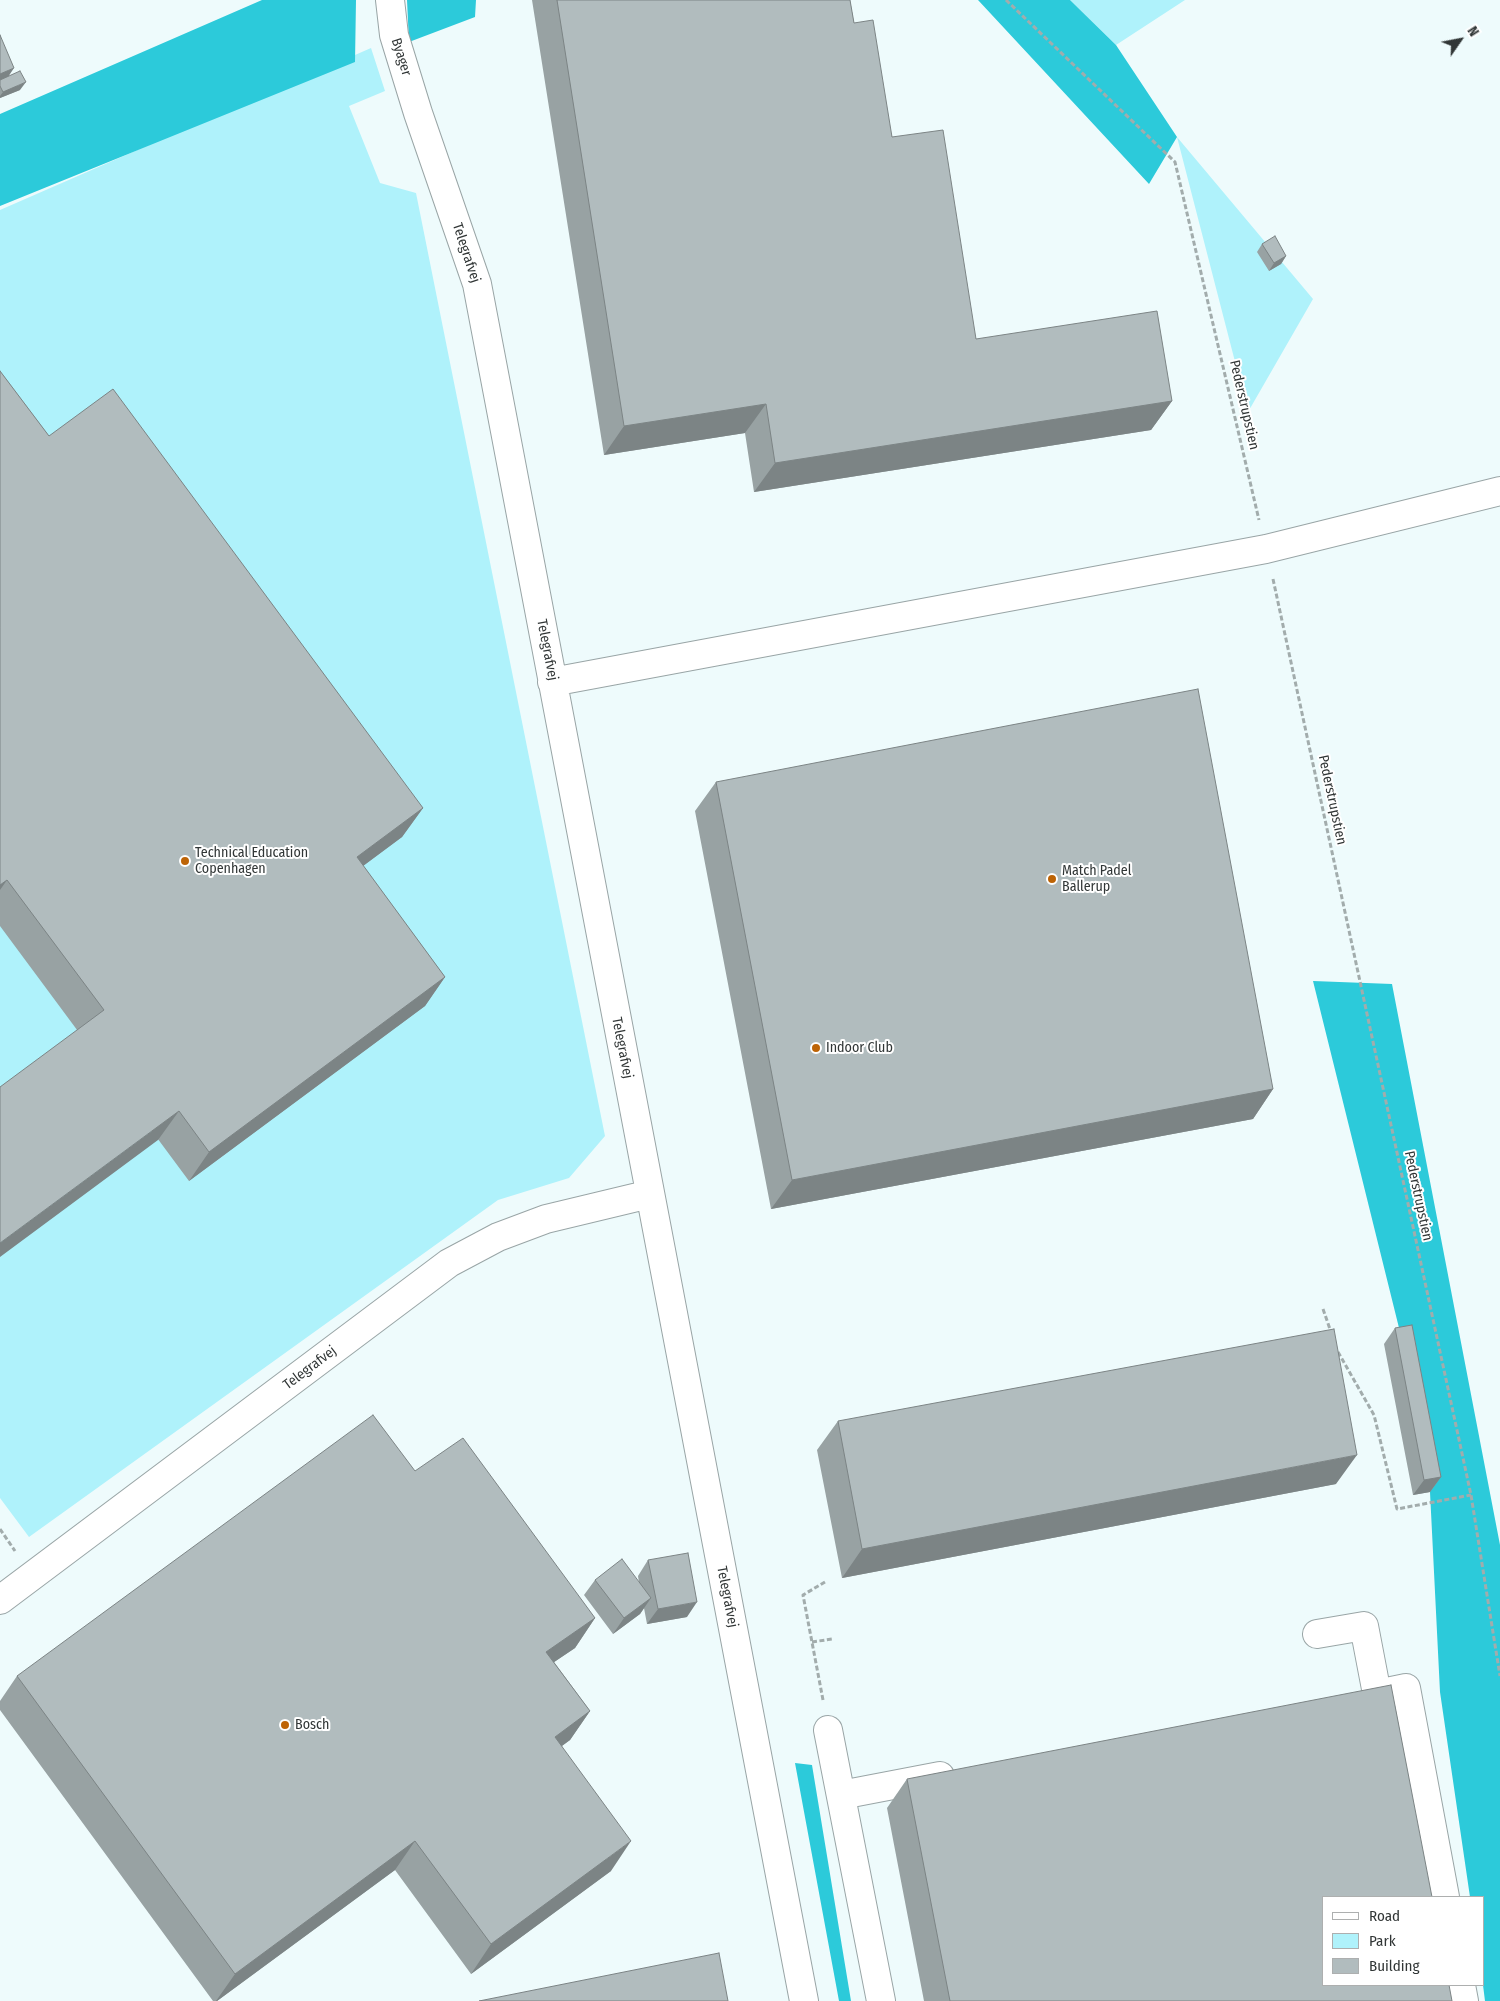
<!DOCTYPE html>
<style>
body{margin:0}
#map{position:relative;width:1500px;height:2001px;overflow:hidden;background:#eefbfc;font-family:"Fira Sans Condensed",sans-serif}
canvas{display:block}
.legend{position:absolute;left:1322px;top:1896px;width:162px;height:90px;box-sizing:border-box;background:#fff;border:1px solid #adafaf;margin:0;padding:6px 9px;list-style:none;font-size:15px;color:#313636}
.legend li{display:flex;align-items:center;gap:10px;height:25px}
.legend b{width:25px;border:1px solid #adafaf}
.north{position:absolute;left:1435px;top:15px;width:50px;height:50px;-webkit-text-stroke:4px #fff;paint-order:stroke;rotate:57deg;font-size:14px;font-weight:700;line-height:20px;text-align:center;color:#313636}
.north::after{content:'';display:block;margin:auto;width:18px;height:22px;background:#313636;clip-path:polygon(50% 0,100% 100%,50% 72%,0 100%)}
</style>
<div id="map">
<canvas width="1500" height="2001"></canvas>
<ul class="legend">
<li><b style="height:6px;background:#fff"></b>Road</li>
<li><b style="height:14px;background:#aff2fb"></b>Park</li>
<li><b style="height:14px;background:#b1bcbe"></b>Building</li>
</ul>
<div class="north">N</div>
</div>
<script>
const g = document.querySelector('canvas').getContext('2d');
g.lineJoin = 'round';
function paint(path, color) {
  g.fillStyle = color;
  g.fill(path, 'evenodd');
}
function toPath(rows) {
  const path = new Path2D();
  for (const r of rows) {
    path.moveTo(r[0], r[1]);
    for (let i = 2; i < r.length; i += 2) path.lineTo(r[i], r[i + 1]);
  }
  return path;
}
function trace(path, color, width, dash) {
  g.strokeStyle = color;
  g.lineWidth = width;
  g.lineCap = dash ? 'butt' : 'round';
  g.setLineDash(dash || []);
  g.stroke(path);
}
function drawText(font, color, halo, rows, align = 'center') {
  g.font = font + ' "Fira Sans Condensed",sans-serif';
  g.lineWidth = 4;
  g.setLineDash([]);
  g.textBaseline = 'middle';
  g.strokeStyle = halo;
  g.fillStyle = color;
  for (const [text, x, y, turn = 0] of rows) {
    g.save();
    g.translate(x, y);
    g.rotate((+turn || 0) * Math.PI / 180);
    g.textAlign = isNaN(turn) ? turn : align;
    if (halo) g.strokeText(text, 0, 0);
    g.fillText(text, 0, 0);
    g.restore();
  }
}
paint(toPath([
 [1070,0,1185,0,1116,45],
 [371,48,385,91,349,106,380,183,416,193,605,1136,569,1178,498,1200,29,1537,0,1498,0,210],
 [1177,137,1313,299,1248,412]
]), '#aff2fb');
paint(toPath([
 [262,0,356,0,355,62,0,206,0,114],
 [407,0,476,0,475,17,409,42],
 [978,0,1070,0,1116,45,1177,137,1149,184],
 [1313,981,1392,984,1500,1545,1500,2001,1485,2001,1483,1985,1484,1897,1470,1897,1440,1692,1430,1492,1402,1340],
 [795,1763,812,1765,851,2001,839,2001]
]), '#2ccada');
const minor = toPath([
 [390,0,394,35,418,113,477,284,804,2001],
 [552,682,1266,549,1500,491],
 [0,1600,449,1263,498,1237,546,1219,650,1194],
 [1317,1634,1364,1626,1377,1694,1406,1688,1445,1897],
 [828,1730,881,2001],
 [841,1795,940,1776],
 [1461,1985,1464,2001]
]);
trace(minor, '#99a5a6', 30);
trace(toPath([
 [1006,0,1175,162,1259,520],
 [1273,579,1471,1495,1500,1676],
 [1323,1309,1331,1332],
 [1338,1352,1374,1415,1397,1509,1471,1495],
 [0,1529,15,1551],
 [812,1642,832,1639],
 [823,1700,803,1595,825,1582]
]), '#a2acac', 3, [5, 2.5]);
trace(minor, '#fff', 28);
paint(toPath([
 [532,0,850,0,854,23,892,137,976,339,1172,401,1151,430,754,492,745,433,604,455],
 [0,35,9,76,20,90,0,98],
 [1262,244,1286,256,1281,264,1269,271,1257,252],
 [0,371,49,436,423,808,402,837,363,866,445,977,425,1006,189,1181,0,926],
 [716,782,1273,1089,1253,1119,771,1209,695,811],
 [1395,1328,1441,1477,1430,1492,1413,1495,1384,1344],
 [838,1421,1336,1484,842,1578,817,1450],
 [415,1471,595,1618,575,1648,554,1662,590,1711,570,1740,562,1746,611,1871,471,1974,395,1870,217,2001,213,2001,0,1710,0,1701,17,1676],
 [648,1560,687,1617,647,1624,644,1608,640,1614,613,1634,584,1595,595,1580,639,1583,638,1576],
 [907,1779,1452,2001,924,2001,887,1808]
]), '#98a2a3');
paint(toPath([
 [14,68,4,83,0,85,0,74],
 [26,82,20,90,0,98,0,96,3,92],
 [1286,256,1281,264,1269,271,1274,263],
 [1172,401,1151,430,754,492,775,463],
 [766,404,745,433,604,455,624,426],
 [423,808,402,837,336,886,357,857],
 [7,880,0,890,0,885],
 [445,977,425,1006,189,1181,209,1152],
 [1273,1089,1253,1119,771,1209,792,1180],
 [179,1111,158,1140,0,1257,0,1243],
 [1357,1455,1336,1484,842,1578,862,1549],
 [1441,1477,1430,1492,1413,1495,1424,1480],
 [651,1598,640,1614,613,1634,624,1618],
 [697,1602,687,1617,647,1624,658,1609],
 [595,1618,575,1648,526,1681,546,1652],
 [590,1711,570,1740,534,1766,555,1737],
 [415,1841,395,1870,217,2001,216,2001,235,1974],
 [631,1841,611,1871,471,1974,491,1944]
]), '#7c8485');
const building = toPath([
 [557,0,850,0,854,23,873,20,892,137,943,130,976,339,1157,311,1172,401,775,463,766,404,624,426,557,0],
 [0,35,14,68,0,74,0,35],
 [20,71,26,82,3,92,0,86,0,80,20,71],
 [1275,236,1286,256,1274,263,1262,244,1275,236],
 [0,371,49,436,113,389,423,808,357,857,445,977,209,1152,179,1111,0,1243,0,1087,104,1010,7,880,0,885,0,371],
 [1198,689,1273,1089,792,1180,716,782,1198,689],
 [1412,1325,1441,1477,1424,1480,1395,1328,1412,1325],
 [1334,1329,1357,1455,862,1549,838,1421,1334,1329],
 [373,1415,415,1471,463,1438,595,1618,546,1652,590,1711,555,1737,631,1841,491,1944,415,1841,235,1974,17,1676,373,1415],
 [688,1553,697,1602,658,1609,648,1560,688,1553],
 [622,1559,651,1598,624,1618,595,1580,622,1559],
 [1391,1685,1432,1897,1324,1897,1324,1985,1449,1985,1452,2001,950,2001,907,1779,1391,1685],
 [719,1953,728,2001,479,2001,719,1953]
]);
paint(building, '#b1bcbe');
trace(building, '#7c8485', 1);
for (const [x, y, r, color] of [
 [185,861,5,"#bd6305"],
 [1052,879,5,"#bd6305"],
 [816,1048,5,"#bd6305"],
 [285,1725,5,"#bd6305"]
]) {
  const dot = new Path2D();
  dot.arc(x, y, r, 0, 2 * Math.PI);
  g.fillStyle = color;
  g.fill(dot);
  trace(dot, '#fff', 2);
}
drawText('14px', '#313636', '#fff', [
 ["Byager",401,57,73],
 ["Telegrafvej",466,253,72],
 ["Pederstrupstien",1244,405,77],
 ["Telegrafvej",547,650,79],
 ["Pederstrupstien",1332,800,78],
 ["Telegrafvej",622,1048,79],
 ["Pederstrupstien",1418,1196,78],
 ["Telegrafvej",310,1368,-37],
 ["Telegrafvej",727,1597,79]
]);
drawText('14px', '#313636', '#fff', [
 ["Technical Education",195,853],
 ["Copenhagen",195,869],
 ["Match Padel",1062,871],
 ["Ballerup",1062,887],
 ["Indoor Club",826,1048],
 ["Bosch",295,1725]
], 'left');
</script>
